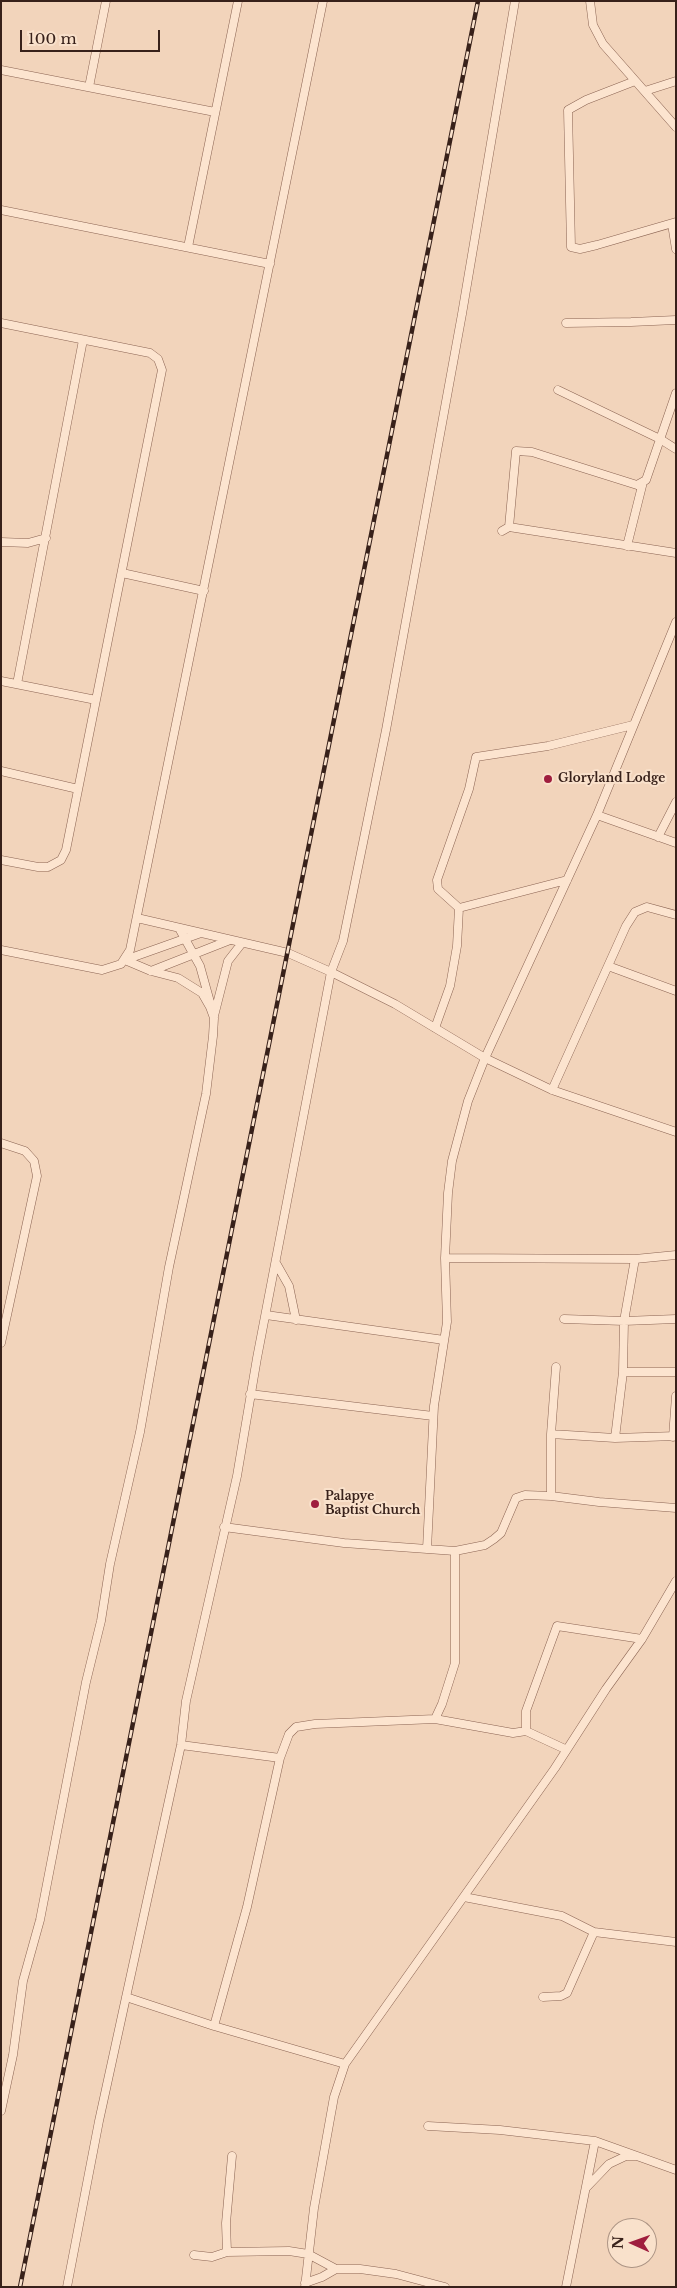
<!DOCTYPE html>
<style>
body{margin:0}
#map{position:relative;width:677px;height:2288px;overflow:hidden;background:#f2d4bb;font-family:"Libre Baskerville",serif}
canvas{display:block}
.frame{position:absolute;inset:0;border:2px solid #38211a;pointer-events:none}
.north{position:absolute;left:607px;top:2218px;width:50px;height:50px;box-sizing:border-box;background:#f9e1cb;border:1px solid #ac9484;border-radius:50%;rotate:272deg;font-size:14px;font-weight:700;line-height:20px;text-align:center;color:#38211a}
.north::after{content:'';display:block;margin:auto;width:18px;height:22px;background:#9f1e3e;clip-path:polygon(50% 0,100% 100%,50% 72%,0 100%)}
.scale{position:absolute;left:20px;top:30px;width:140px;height:22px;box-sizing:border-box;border:2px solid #38211a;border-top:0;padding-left:6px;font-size:15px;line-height:18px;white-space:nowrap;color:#38211a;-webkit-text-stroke:4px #f9e1cb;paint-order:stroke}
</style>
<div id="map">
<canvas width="677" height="2288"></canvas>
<div class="frame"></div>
<div class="north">N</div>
<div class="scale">100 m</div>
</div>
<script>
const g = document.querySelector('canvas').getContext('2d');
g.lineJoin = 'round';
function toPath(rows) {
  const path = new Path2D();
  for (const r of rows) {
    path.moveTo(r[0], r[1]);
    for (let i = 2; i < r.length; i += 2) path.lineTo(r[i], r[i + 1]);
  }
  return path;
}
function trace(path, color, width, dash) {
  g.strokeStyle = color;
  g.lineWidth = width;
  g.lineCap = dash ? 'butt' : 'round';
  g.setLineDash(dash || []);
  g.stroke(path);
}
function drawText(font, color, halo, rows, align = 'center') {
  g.font = font + ' "Libre Baskerville",serif';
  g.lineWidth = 4;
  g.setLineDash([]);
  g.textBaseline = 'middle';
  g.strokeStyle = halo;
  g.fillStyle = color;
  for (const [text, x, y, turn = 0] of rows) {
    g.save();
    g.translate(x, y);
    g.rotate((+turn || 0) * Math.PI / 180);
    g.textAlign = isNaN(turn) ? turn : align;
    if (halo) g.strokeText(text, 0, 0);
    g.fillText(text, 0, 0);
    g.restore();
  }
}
const street = toPath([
 [590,1,593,25,603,44,676,127],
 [1,70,215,112],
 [635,81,586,100,568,110,571,247,580,249,597,245,676,222],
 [89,87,106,1],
 [645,91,676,81],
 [1,210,270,264],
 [672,224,676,249],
 [188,247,238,1],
 [1,323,150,353,158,359,162,370,66,850,61,860,48,867,38,867,1,860],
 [566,323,631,322,676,320],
 [558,390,660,439,676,449],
 [509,527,516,451,532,452,637,485,646,480,676,393],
 [502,531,509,527,676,553],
 [1,542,28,543,46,538],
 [627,546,643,482],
 [122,573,204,591],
 [1,681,96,700],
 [17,684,83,340],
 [1,771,78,789],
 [597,815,676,843],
 [658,837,676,802],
 [459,908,567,880],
 [137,918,288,953,331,972,395,1004,485,1058,552,1090,676,1132],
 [179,928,200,966,210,1002],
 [1,950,102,970,121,964,130,950,323,1],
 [125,960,201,933],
 [608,966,676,991],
 [151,971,230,940],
 [214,1016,228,961,242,943],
 [435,1028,450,986,457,946,459,908,438,889,437,880,469,789,476,757,548,746,633,725],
 [552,1090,626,926,635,912,647,907,676,915],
 [1,1143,25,1151,34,1161,37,1176,1,1343],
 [445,1258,635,1259,676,1255],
 [276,1263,289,1286,296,1320],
 [266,1315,444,1340],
 [564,1319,624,1321,676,1319],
 [623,1372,676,1372],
 [250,1394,433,1416],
 [551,1434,556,1367],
 [673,1437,676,1396],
 [615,1438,676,1436],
 [551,1496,551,1434,615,1438,623,1372,624,1321,635,1259],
 [224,1527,344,1543,455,1551,485,1545,494,1539,501,1533,516,1498,525,1495,551,1496,599,1502,676,1508],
 [427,1549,434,1406,447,1322,445,1258,448,1193,452,1161,468,1101,485,1058,597,815,676,622],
 [435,1719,442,1704,455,1663,455,1551],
 [526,1731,526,1711,557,1626,642,1639],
 [181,1745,280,1758],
 [464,1897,562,1916,594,1932,676,1942],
 [126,1997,214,2026],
 [543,1997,561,1996,567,1993,594,1932],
 [345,2064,214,2026,247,1907,280,1758,289,1734,296,1727,315,1724,435,1719,513,1733,526,1731,565,1749],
 [1,2111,13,2055,23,1981,40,1920,86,1682,101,1621,110,1564,140,1432,169,1267,206,1094,213,1036,214,1018,210,1007,202,993,178,978,151,971,125,960],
 [428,2126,500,2130,595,2141,676,2170],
 [586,2188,609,2164,626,2156,636,2156],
 [227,2252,226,2223,232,2156],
 [194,2255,212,2257,227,2252,289,2251,308,2254,336,2269,360,2269,396,2274,445,2287],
 [305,2283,322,2277,336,2269],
 [67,2287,99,2121,181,1745,186,1701,237,1476,257,1358,331,972,343,941,386,730,462,314,515,1],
 [305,2287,314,2208,334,2097,345,2064,555,1768,606,1689,642,1639,676,1581],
 [566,2287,595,2141]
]);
trace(street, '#8b6453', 9);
trace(street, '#fce4cf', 8);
const rail = toPath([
 [20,2287,478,1]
]);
trace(rail, '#38211a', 4.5);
trace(rail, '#f9e1cb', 2.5, [8]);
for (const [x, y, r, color] of [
 [548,779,5,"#9f1e3e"],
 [315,1504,5,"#9f1e3e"]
]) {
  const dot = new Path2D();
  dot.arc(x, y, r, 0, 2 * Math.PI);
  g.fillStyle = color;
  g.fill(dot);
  trace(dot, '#f9e1cb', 2);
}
drawText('bold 12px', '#38211a', '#f9e1cb', [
 ["Gloryland Lodge",558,779],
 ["Palapye",325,1497],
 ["Baptist Church",325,1511]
], 'left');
</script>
